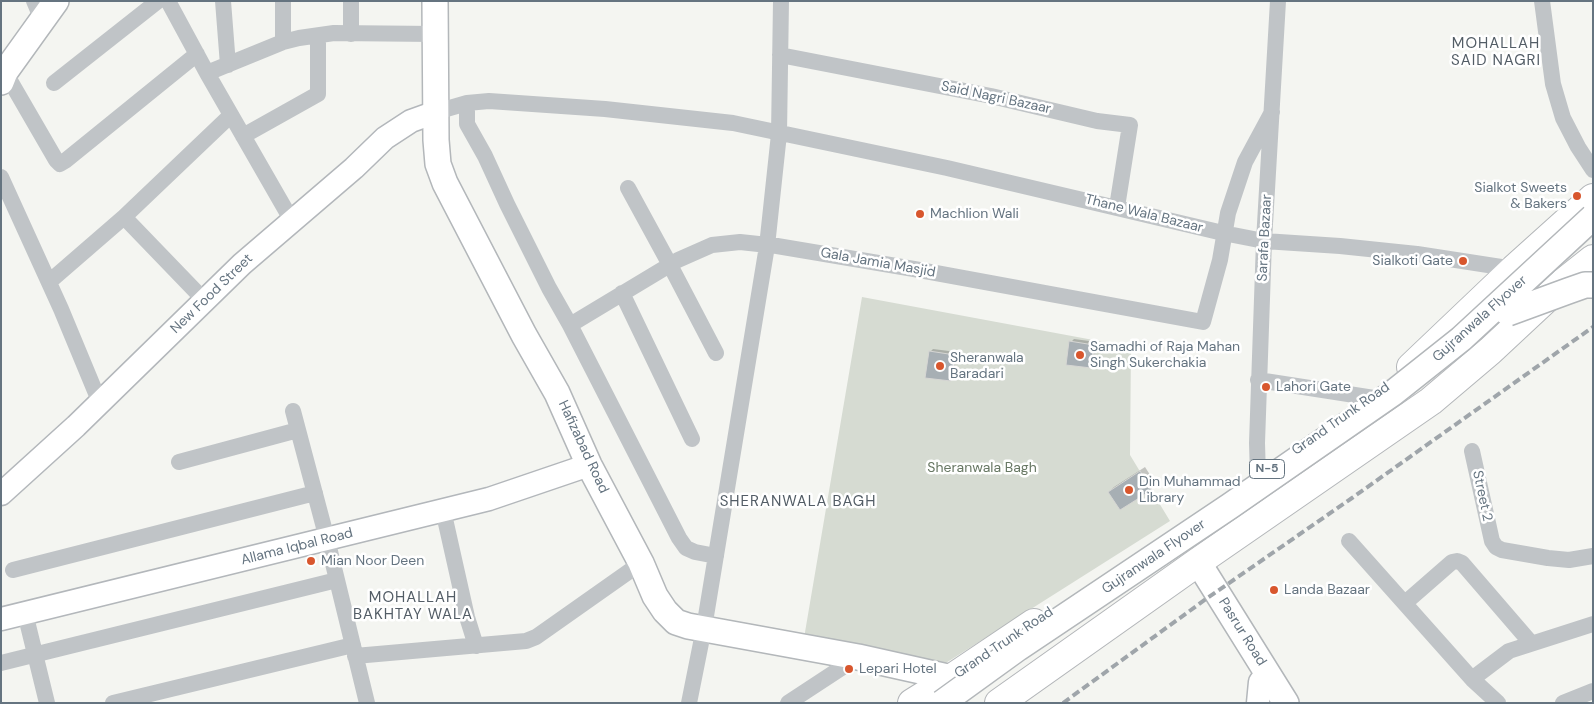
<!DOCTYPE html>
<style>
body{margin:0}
#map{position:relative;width:1594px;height:704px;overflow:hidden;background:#f4f5f1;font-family:"DM Sans",sans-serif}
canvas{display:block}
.frame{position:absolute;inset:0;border:2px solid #657480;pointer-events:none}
</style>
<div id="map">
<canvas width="1594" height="704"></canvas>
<div class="frame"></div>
</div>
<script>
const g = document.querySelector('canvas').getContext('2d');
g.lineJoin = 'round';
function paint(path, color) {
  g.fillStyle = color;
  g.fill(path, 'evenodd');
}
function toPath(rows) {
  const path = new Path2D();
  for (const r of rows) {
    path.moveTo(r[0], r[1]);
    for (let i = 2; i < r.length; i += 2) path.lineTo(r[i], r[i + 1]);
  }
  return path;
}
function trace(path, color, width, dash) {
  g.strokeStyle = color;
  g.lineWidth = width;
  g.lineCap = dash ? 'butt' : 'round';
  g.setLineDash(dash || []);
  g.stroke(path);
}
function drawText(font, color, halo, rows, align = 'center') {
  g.font = font + ' "DM Sans",sans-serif';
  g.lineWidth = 5;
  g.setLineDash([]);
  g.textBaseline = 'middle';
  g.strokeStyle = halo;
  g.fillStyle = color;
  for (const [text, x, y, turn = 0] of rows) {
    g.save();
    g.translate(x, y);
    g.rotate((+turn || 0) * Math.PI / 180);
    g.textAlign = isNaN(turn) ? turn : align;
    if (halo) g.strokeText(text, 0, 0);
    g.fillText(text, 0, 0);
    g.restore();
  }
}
paint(toPath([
 [862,297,1131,347,1130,455,1170,521,941,666,804,638]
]), '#d6dbd2');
paint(toPath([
 [1074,339,1097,342,1094,364,1091,367,1071,342],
 [933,349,957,352,954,377,951,380,930,352],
 [1145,467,1156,484,1151,489,1109,492,1114,487]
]), '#0003');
const building = toPath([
 [1069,341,1094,345,1091,368,1066,365,1069,341],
 [929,351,955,355,951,381,925,378,929,351],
 [1140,471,1152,490,1120,510,1108,492,1140,471]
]);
paint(building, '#a7afb4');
trace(building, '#d6d6d4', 1);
const secondary = toPath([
 [1,494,76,426,242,264,354,168,385,138,411,121,436,112],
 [1,619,489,499,589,465],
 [1258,703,1260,682,1267,673]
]);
const primary = toPath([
 [435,1,436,140,438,164,445,183,524,335,557,393,589,465,641,563,655,596,665,611,676,622,688,626,858,657,952,678],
 [1,82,5,72,56,1],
 [1198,562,1286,703]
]);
const highway = toPath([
 [1411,367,1514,269,1593,198],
 [912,703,952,678,1034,623],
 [999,703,1198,562,1431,401,1490,351,1564,282,1593,259]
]);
trace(secondary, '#b3b7bb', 25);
trace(primary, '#b3b7ba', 28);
trace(highway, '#b3b6b9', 30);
trace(toPath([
 [34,1,42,20],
 [168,1,207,73,292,221],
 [223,1,228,65],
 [1278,1,1264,241,1257,443,1258,476,1279,506],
 [1542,1,1553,84,1563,118,1578,147,1593,170],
 [351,34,351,1],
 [283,42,283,1],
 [780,55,991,96,1097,121,1130,125,1117,207],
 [5,72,56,160,60,164,65,161,197,54],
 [207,73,283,42,299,38,334,33,435,34],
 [54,83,158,1],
 [467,103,467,124,485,156,507,204,549,288,570,325,679,538,686,548,695,552,716,556],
 [436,112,467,103,489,101,605,109,733,123,947,168,1223,233,1264,241,1340,246,1417,254,1514,269],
 [243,136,318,94,318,36],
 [1,177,61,309,100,403],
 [628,188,670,265,716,353],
 [124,217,205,301],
 [49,282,124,217,231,115],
 [622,293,692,439],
 [570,325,678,260,712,245,740,242,777,246,914,269,1203,322,1220,260,1228,213,1245,162,1272,112],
 [1258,380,1374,398],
 [293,411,327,539,367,703],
 [1472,451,1492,541,1496,547,1502,550,1548,558,1569,560,1593,556],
 [179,462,298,430],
 [443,510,467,617,476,646],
 [1349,541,1472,679,1498,703],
 [13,570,315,493],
 [1405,603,1452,562,1457,561,1462,563,1531,643],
 [25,613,47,703],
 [355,656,526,641,536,637,641,563],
 [1,663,337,580],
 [1472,679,1509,651,1593,624],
 [113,703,353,645],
 [689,703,704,628,767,246,779,134,781,1],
 [788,703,858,657],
 [1563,703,1593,691]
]), '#c0c4c7', 16);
trace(secondary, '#fff', 22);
trace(primary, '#fff', 25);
trace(highway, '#fff', 28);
trace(toPath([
 [1063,703,1206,599,1352,498,1593,327]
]), '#9fa5aa', 4, [8, 4]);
const primaryBridge = toPath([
 [1508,313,1568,291,1585,285,1593,285],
 [942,703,1018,648,1230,506,1393,393,1461,339,1593,217]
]);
trace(primaryBridge, '#b3b7ba', 28, []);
trace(primaryBridge, '#fff', 25);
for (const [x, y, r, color] of [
 [1577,196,5,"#d8562d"],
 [920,214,5,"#d8562d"],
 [1463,261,5,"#d8562d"],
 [1080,355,5,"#d8562d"],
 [940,366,5,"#d8562d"],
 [1266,387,5,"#d8562d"],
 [1129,490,5,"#d8562d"],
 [311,561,5,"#d8562d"],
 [1274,590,5,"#d8562d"],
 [849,669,5,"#d8562d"]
]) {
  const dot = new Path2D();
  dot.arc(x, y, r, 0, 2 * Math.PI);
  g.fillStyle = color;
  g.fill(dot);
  trace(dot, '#fff', 2);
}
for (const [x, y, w] of [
 [1267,469,35]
]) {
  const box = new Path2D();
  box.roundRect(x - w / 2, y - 9.5, w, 19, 4);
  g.fillStyle = '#fff';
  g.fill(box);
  trace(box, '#657480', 1);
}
drawText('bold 12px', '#657480', null, [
 ["N-5",1267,469]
]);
drawText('14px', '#657480', '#fff', [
 ["Said Nagri Bazaar",996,98,12],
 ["Thane Wala Bazaar",1144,214,14],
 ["Sarafa Bazaar",1265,238,-87],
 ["Gala Jamia Masjid",878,263,10],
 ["New Food Street",212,294,-44],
 ["Gujranwala Flyover",1480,319,-42],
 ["Grand Trunk Road",1341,419,-35],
 ["Hafizabad Road",583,447,65],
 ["Street 2",1482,496,78],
 ["Allama Iqbal Road",297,547,-14],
 ["Gujranwala Flyover",1154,557,-34],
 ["Pasrur Road",1242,632,58],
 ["Grand Trunk Road",1004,643,-34]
]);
drawText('14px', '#657480', '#fff', [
 ["Sialkot Sweets",1567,188,"right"],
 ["& Bakers",1567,204,"right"],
 ["Machlion Wali",930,214],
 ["Sialkoti Gate",1453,261,"right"],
 ["Samadhi of Raja Mahan",1090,347],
 ["Singh Sukerchakia",1090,363],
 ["Sheranwala",950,358],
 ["Baradari",950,374],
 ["Lahori Gate",1276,387],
 ["Din Muhammad",1139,482],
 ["Library",1139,498],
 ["Mian Noor Deen",321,561],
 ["Landa Bazaar",1284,590],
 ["Lepari Hotel",859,669]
], 'left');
drawText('14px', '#687864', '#fff', [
 ["Sheranwala Bagh",982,468]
]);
g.letterSpacing = '1px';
drawText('15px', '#535d66', '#fff', [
 ["MOHALLAH",1496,44],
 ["SAID NAGRI",1496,61],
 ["SHERANWALA BAGH",798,502],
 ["MOHALLAH",413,598],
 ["BAKHTAY WALA",413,615]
]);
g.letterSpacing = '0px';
</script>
